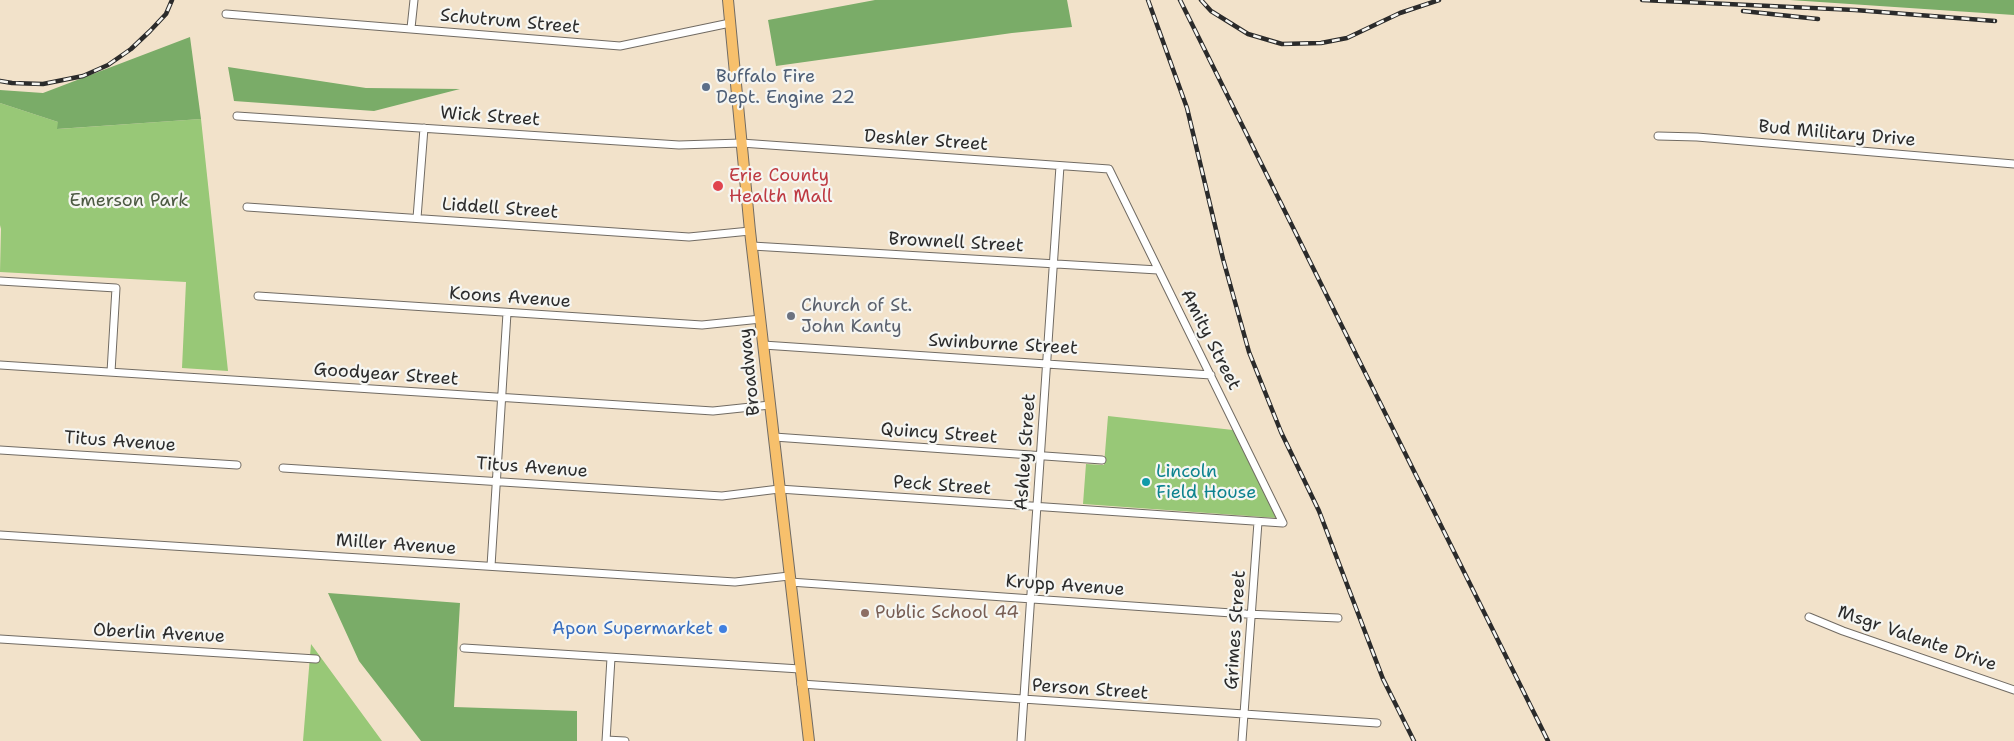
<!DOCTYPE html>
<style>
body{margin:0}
canvas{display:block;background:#f2e2ca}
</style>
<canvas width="2014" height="741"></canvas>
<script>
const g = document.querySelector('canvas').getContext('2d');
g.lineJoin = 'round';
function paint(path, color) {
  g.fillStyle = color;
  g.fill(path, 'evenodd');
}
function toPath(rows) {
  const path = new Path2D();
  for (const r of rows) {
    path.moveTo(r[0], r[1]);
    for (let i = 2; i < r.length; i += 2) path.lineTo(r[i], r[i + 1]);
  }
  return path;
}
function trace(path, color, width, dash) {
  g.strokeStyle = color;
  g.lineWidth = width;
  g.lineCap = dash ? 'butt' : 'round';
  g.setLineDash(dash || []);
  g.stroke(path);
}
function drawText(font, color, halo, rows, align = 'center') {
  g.font = font + ' "Shantell Sans",sans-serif';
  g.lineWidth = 4.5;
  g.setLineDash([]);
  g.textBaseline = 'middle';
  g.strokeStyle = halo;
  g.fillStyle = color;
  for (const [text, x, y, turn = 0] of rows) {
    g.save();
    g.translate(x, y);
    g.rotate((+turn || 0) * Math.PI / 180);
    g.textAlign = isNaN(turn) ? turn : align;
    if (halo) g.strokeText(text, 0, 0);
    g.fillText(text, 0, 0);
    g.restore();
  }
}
paint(toPath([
 [0,103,58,122,58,129,201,119,228,371,182,368,186,282,0,272,1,229,0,225],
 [1108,416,1233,430,1277,518,1083,504,1086,464,1104,465],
 [311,644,382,741,303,741]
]), '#98c877');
paint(toPath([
 [875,0,1067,0,1072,27,1012,33,776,66,768,20],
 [1790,0,2014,0,2014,15],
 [190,37,201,119,57,129,58,122,0,103,0,90,43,93],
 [228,67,366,88,460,89,374,111,234,101],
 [328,593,460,603,454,707,577,711,577,741,421,741,359,661]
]), '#7aac68');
const street = toPath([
 [226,14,620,46,730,23],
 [411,28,414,0],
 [237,116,679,145,741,143,1109,169,1283,523,779,489,722,496,283,468],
 [1658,136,1697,137,2014,164],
 [247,207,689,237,750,231],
 [417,218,424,128],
 [752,246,1158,270],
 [0,281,116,288,111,372],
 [258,296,702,325,761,319],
 [763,345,1211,375],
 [0,365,713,411,770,405],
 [774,437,1102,460],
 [0,450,237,465],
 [0,535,735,582,789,576],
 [491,566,507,313],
 [790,582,1246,614,1338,618],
 [1809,617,1843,631,2014,690],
 [0,639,316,659],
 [464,648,800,669],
 [801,684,1377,723],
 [606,740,625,741],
 [606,741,611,658],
 [1021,741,1060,166],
 [1242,741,1258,522]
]);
const primary = toPath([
 [728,0,750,231,809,741]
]);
trace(street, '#716b63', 9);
trace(primary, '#716b63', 12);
trace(street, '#fff', 7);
trace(primary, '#f7c06c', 10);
const rail = toPath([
 [1148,0,1187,108,1223,259,1249,352,1281,432,1319,511,1383,679,1414,741],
 [1180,0,1548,741],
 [1201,0,1211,11,1248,34,1282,44,1321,43,1347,38,1400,13,1439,0],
 [1642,0,1855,10,1995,21],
 [1743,11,1818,19],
 [0,81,12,83,43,84,83,76,108,65,131,49,150,31,166,14,172,0]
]);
trace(rail, '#2b2b2b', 4.5);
trace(rail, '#f6f6f2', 2.5, [8]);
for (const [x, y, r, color] of [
 [706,87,5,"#5c6f8a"],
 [718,186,6,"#e0444e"],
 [791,316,5,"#6b7280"],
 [1146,482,5,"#0f9aa8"],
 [865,613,5,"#8d6e63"],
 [723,629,5,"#3f7fe0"]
]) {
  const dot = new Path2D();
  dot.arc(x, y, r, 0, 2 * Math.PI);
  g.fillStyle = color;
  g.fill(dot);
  trace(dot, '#f6f6f2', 2);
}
drawText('18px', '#2b2b2b', '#f6f6f2', [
 ["Schutrum Street",510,22,5],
 ["Wick Street",490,117,4],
 ["Bud Military Drive",1837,134,5],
 ["Deshler Street",926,141,4],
 ["Liddell Street",500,209,4],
 ["Brownell Street",956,243,3],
 ["Koons Avenue",510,298,4],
 ["Amity Street",1210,340,63],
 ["Swinburne Street",1003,345,3],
 ["Broadway",750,372,-96],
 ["Goodyear Street",386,375,4],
 ["Quincy Street",939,434,4],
 ["Titus Avenue",120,442,4],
 ["Ashley Street",1026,452,-86],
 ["Titus Avenue",532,468,4],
 ["Peck Street",942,486,4],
 ["Miller Avenue",396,545,4],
 ["Krupp Avenue",1065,586,4],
 ["Grimes Street",1236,630,-86],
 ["Oberlin Avenue",159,634,3],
 ["Msgr Valente Drive",1917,639,19],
 ["Person Street",1090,690,4]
]);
drawText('18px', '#4e5e75', '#f6f6f2', [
 ["Buffalo Fire",716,77],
 ["Dept. Engine 22",716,98]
], 'left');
drawText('18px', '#be3a42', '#f6f6f2', [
 ["Erie County",729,176],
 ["Health Mall",729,197]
], 'left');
drawText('18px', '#4c5a42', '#f6f6f2', [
 ["Emerson Park",129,201]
]);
drawText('18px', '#5b616d', '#f6f6f2', [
 ["Church of St.",801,306],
 ["John Kanty",801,327]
], 'left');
drawText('18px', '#0d838f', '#f6f6f2', [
 ["Lincoln",1156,472],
 ["Field House",1156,493]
], 'left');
drawText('18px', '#785e54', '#f6f6f2', [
 ["Public School 44",875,613]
], 'left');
drawText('18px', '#366cbe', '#f6f6f2', [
 ["Apon Supermarket",713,629]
], 'right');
</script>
